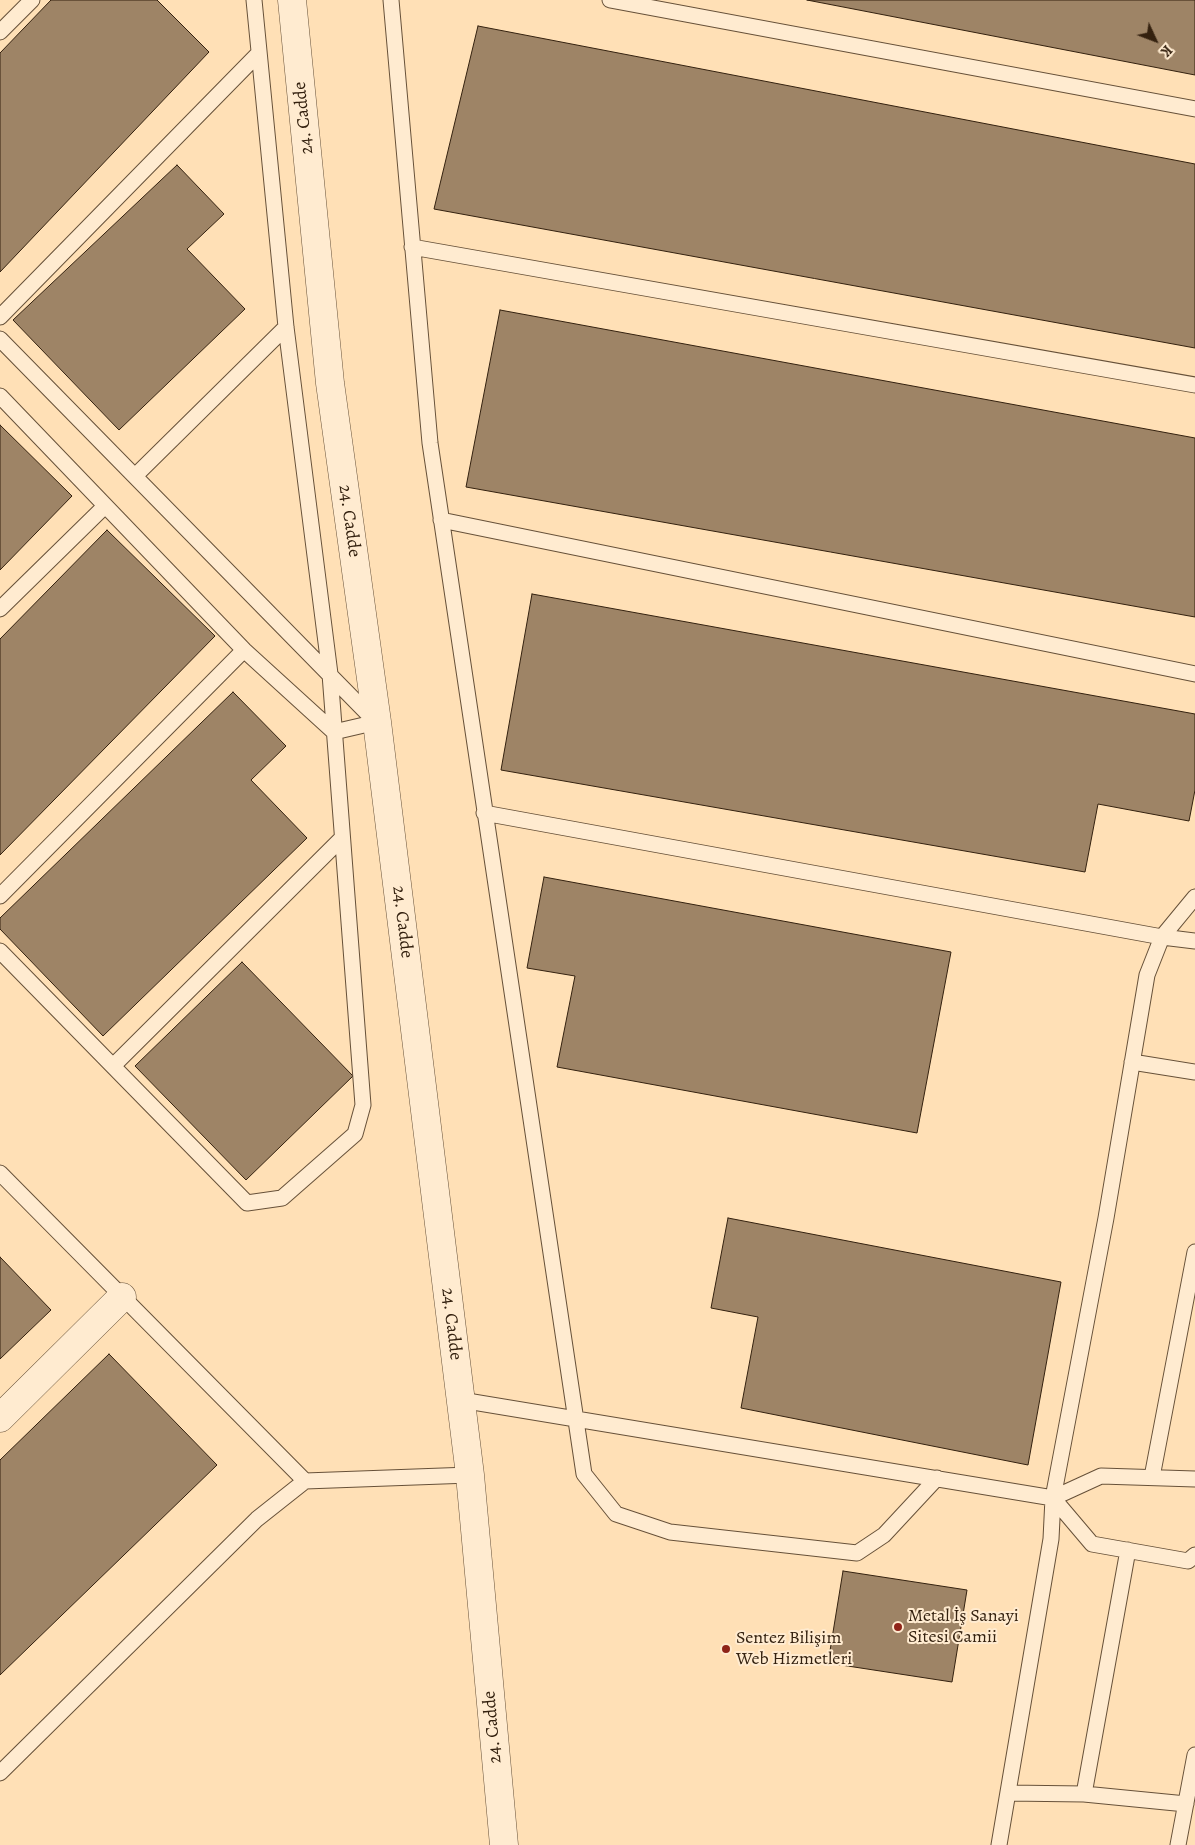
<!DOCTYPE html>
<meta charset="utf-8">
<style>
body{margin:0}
#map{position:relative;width:1195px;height:1845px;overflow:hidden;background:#ffe0b6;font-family:Alegreya,serif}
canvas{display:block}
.north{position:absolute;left:1130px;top:15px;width:50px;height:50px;-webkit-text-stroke:4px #ffebd0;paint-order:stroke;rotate:133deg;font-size:14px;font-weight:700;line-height:20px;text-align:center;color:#34210f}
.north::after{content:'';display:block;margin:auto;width:18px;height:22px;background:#34210f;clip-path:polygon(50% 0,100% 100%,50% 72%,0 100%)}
</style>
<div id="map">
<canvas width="1195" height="1845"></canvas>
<div class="north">K</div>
</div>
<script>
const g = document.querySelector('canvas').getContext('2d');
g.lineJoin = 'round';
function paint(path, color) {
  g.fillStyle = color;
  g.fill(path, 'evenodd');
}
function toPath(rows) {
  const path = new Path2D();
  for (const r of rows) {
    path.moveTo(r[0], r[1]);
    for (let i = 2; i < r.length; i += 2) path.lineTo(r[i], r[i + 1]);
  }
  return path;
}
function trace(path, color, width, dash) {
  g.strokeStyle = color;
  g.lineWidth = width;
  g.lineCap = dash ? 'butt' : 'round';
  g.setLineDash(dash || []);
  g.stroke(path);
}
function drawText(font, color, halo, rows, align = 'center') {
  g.font = font + ' Alegreya,serif';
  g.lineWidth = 4;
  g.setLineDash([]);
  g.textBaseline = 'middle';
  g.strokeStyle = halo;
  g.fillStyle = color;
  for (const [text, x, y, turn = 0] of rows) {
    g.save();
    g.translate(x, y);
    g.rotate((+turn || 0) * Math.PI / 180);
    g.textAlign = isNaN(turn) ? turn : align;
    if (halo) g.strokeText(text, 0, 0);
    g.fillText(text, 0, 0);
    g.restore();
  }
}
const building = toPath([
 [51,0,157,0,209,52,0,272,0,53,51,0],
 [807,0,1195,0,1195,75,807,0],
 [478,26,1195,164,1195,348,434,209,478,26],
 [177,165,224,214,187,249,245,309,119,430,13,320,177,165],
 [500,310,1195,438,1195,617,466,487,500,310],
 [0,425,72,496,0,570,0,425],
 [107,530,215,636,0,855,0,639,107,530],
 [532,594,1195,714,1195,790,1189,821,1098,804,1085,872,501,770,532,594],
 [233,692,286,746,251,780,307,838,103,1036,0,929,0,918,233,692],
 [544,877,951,952,917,1133,557,1067,575,976,527,968,544,877],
 [242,962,353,1076,246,1180,135,1066,242,962],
 [728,1218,1061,1282,1028,1465,741,1408,758,1317,711,1308,728,1218],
 [0,1257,51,1310,0,1359,0,1257],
 [109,1354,217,1465,0,1675,0,1460,109,1354],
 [843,1571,967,1590,952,1682,828,1663,843,1571]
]);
paint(building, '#9e8466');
trace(building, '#34210f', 1);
const service = toPath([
 [391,0,430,443,584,1474,616,1514,670,1532,857,1553,884,1535,937,1478],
 [610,0,1195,109],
 [0,32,32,0],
 [412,247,1195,385],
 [0,317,259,53],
 [0,339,374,720],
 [0,396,244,650,334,732,377,722],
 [135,476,286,327],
 [441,520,1195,674],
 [0,609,105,506],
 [484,813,1162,937,1195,941],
 [0,896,244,650],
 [0,951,247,1203,282,1198,355,1134,363,1105,330,674,286,327,254,0],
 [1132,1062,1195,1072],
 [113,1066,342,838],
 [0,1173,305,1481],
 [461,1400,1053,1498,1101,1476,1195,1479],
 [1152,1477,1195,1252],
 [1053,1498,1092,1544,1188,1561,1195,1555],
 [0,1773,257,1519,305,1481,470,1475],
 [1008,1793,1084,1794,1186,1804],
 [1084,1794,1128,1550],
 [999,1845,1051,1539,1053,1498,1106,1218,1147,975,1162,937,1195,897],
 [1178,1845,1195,1755]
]);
const minor = toPath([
 [0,1418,122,1297]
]);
const tertiary = toPath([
 [292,0,330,383,377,722,470,1475,504,1845]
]);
trace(service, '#675139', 17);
trace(minor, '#675139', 29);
trace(tertiary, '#675139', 29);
trace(service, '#ffebd0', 15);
trace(minor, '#ffebd0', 28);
trace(tertiary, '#ffebd0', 28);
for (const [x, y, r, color] of [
 [898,1627,5,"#8f2418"],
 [726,1649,5,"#8f2418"]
]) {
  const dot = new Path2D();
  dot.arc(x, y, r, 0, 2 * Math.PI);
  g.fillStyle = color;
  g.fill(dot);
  trace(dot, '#ffebd0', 2);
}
drawText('18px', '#34210f', '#ffebd0', [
 ["24. Cadde",304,118,-96],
 ["24. Cadde",349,521,82],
 ["24. Cadde",402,922,83],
 ["24. Cadde",451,1324,83],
 ["24. Cadde",493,1727,-95]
]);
drawText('18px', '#34210f', '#ffebd0', [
 ["Metal İş Sanayi",908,1617],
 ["Sitesi Camii",908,1638],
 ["Sentez Bilişim",736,1639],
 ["Web Hizmetleri",736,1660]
], 'left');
</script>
